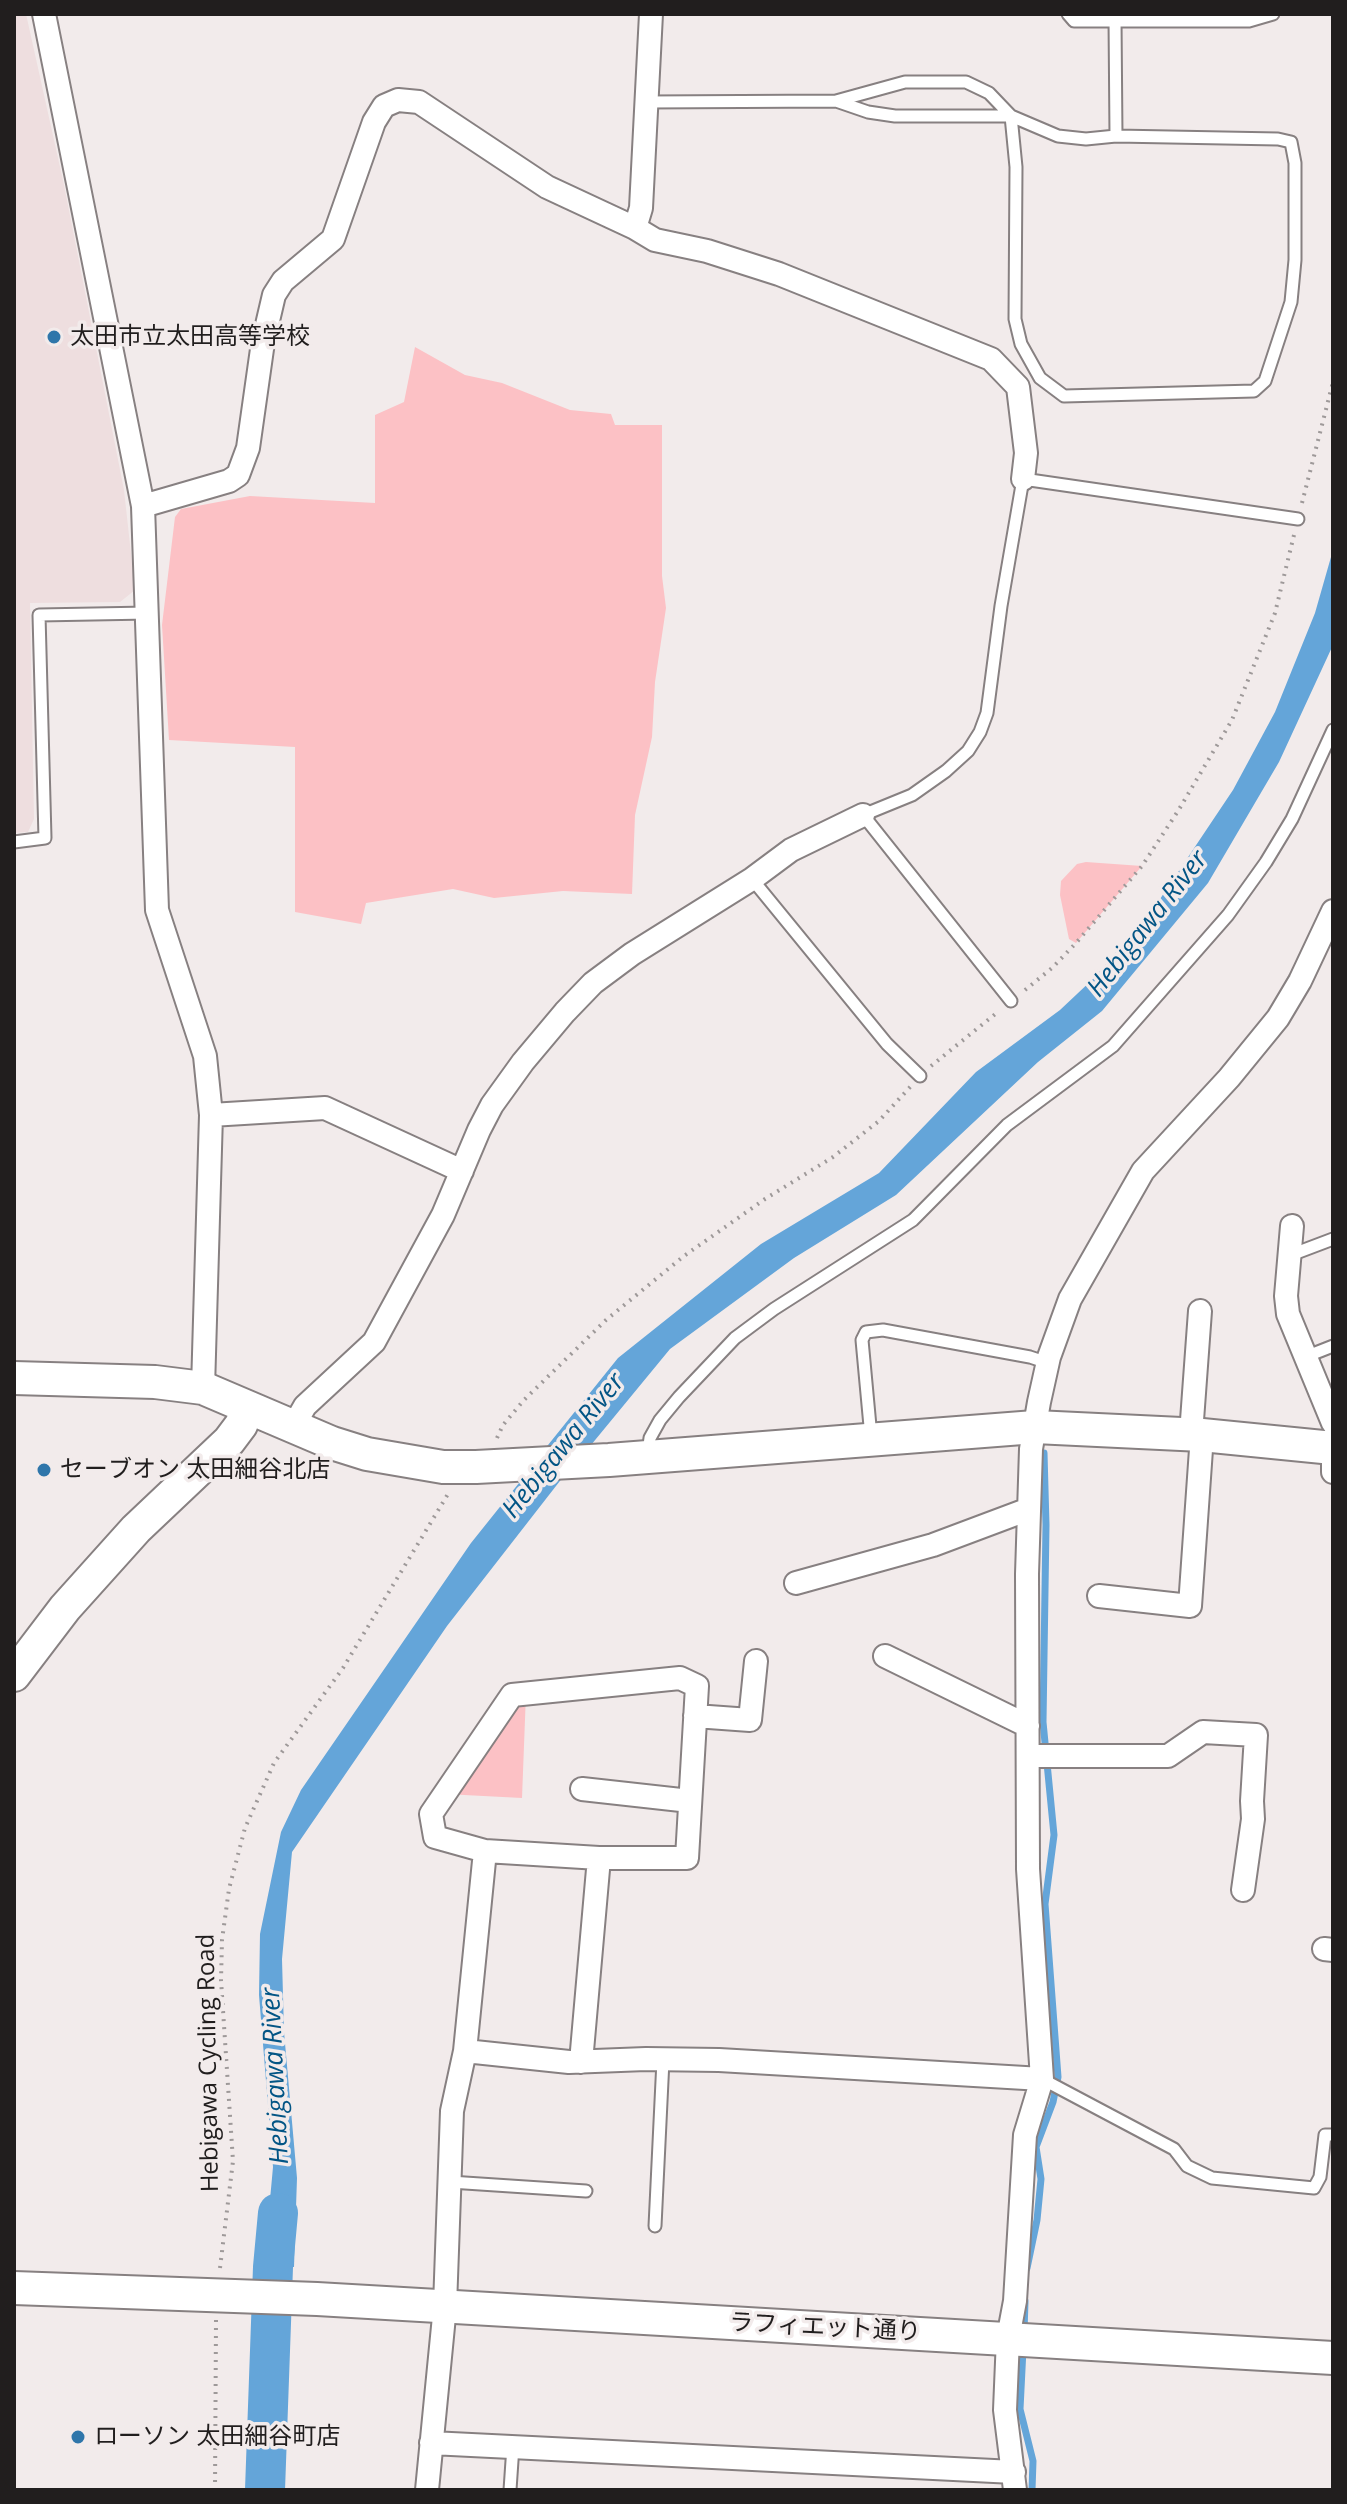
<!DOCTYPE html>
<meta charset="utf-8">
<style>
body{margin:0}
#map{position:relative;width:1347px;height:2504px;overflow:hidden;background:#f2ebeb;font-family:"Open Sans",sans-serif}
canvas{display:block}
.frame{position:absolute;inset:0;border:16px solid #211e1e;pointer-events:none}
</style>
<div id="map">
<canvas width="1347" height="2504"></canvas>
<div class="frame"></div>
</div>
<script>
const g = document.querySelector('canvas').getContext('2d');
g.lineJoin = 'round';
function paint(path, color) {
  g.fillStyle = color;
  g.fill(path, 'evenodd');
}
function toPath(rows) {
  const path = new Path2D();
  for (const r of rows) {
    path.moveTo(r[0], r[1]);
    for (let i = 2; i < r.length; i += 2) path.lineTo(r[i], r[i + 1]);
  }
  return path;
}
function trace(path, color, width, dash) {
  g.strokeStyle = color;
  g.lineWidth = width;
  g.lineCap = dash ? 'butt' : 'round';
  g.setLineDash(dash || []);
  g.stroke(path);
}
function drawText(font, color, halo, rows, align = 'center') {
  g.font = font + ' "Open Sans","Noto Sans JP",sans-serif';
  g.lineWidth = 7;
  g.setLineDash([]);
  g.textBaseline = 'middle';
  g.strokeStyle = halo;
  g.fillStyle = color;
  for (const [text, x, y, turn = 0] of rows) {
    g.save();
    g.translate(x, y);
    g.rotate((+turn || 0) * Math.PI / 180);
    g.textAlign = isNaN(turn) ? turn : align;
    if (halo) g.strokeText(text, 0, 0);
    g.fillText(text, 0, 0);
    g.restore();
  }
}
paint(toPath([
 [14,14,26,14,64,185,124,490,135,590,120,602,30,603,34,819,28,832,14,833]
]), '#eededf');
paint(toPath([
 [415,347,465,375,502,383,570,410,611,414,615,425,662,425,662,576,666,608,655,682,652,737,635,815,632,894,563,891,494,898,453,889,366,903,361,924,295,912,295,747,169,740,162,625,175,517,181,509,250,496,375,503,375,415,404,402],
 [1086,862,1142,866,1076,943,1069,939,1060,895,1061,881,1077,864],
 [526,1693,522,1798,445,1794]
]), '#fcc1c5');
paint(toPath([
 [1333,550,1333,645,1279,762,1208,883,1102,1011,1038,1062,896,1195,794,1258,670,1349,591,1445,544,1450,618,1358,761,1244,879,1173,976,1072,1060,1010,1094,978,1154,908,1233,790,1275,712,1315,613],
 [563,1477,447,1626,292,1852,282,1959,284,2032,297,2178,294,2267,264,2265,273,2167,259,1995,260,1934,281,1832,301,1790,471,1543,523,1478],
 [259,2328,287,2330,278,2490,255,2490]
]), '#64a5d9');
trace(toPath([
 [1027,2268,1037,2220,1041,2179,1036,2147,1053,2102,1058,2077,1045,1904,1054,1835,1043,1722,1046,1525,1044,1453],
 [1024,2332,1025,2301],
 [1023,2349,1020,2409,1033,2461,1032,2490]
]), '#64a5d9', 7);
trace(toPath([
 [265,2490,273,2267,278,2213]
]), '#64a5d9', 40);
const lane = toPath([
 [1068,14,1074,21,1249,21,1273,14],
 [1115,19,1116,136],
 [647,102,836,101,905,82,966,82,989,93,1011,116,1058,136,1086,139,1116,136,1278,139,1291,142,1295,163,1295,260,1291,302,1265,381,1254,391,1064,396,1040,378,1021,344,1015,319,1016,167,1011,116,895,116,868,112,836,101],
 [14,842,45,838,39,615,148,613],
 [752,879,887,1044,920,1076],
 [1011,1001,863,815,912,795,946,771,968,751,980,732,987,713,1001,606,1023,479,1298,519],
 [1288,1253,1296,1253,1333,1239],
 [1305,1357,1333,1346],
 [871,1437,862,1340,866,1332,883,1330,1030,1357,1048,1363],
 [648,1452,650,1438,660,1420,679,1397,735,1338,774,1309,913,1220,1007,1125,1113,1046,1228,915,1266,862,1292,819,1333,730],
 [1042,2079,1174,2149,1187,2166,1212,2178,1314,2188,1320,2177,1325,2135,1333,2135],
 [450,2182,586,2191],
 [655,2226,663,2060],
 [510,2490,513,2446]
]);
const street = toPath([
 [44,14,143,506,157,910,205,1056,211,1115,203,1388],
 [635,228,641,208,651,14],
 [143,506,229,481,238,475,248,448,263,342,274,295,283,281,333,239,374,122,384,106,398,100,419,102,547,187,635,228,655,240,707,251,779,274,991,359,1018,387,1026,453,1023,479],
 [211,1115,325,1108,462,1171],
 [1292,1226,1286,1296,1288,1314,1333,1423],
 [293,1427,305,1406,374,1342,443,1215,479,1130,492,1105,523,1062,565,1012,593,983,632,954,752,879,791,850,863,815],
 [1191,1434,1200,1311],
 [1333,1439,1333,1472],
 [796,1583,933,1545,1029,1509],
 [1099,1596,1190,1606,1202,1435],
 [885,1656,1028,1726],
 [695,1716,750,1720,756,1661],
 [1028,1756,1168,1756,1203,1732,1256,1735,1252,1801,1253,1819,1243,1890],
 [582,1789,690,1801],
 [485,1851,435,1837,431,1814,512,1695,680,1678,697,1686,687,1858,599,1858],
 [1324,1949,1333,1950],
 [465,2051,485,1851,599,1858,581,2062],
 [431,2443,1014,2472],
 [427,2490,445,2306,452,2111,465,2051,569,2062,646,2059,719,2060,1042,2079],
 [1015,2490,1005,2410,1008,2338,1015,2301,1025,2135,1042,2079,1028,1869,1027,1574,1031,1449,1039,1402,1049,1357,1070,1299,1143,1171,1229,1078,1278,1018,1300,981,1333,911]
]);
const secondary = toPath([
 [14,1378,155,1382,203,1388,332,1443,367,1454,443,1467,476,1467,609,1460,1035,1427,1202,1435,1333,1448],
 [14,1675,65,1608,136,1529,229,1441,241,1425,248,1408],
 [14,2288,317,2299,1333,2358]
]);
trace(lane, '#878081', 15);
trace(street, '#878081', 26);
trace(secondary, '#878081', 36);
trace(toPath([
 [1302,503,1333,382],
 [1025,990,1052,968,1076,943,1142,866,1178,811,1232,720,1275,613,1294,535],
 [931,1066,999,1011],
 [497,1438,503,1425,524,1400,606,1320,684,1256,765,1199,833,1157,879,1121,911,1086],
 [220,2268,233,2161,221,1980,222,1940,229,1889,245,1828,274,1763,343,1668,448,1494],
 [215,2490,216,2320]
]), '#9e9999', 4, [2, 6]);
trace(lane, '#fff', 11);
trace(street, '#fff', 22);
trace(secondary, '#fff', 32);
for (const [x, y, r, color] of [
 [54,337,8,"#2f76aa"],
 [44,1470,8,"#2f76aa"],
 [78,2437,8,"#2f76aa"]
]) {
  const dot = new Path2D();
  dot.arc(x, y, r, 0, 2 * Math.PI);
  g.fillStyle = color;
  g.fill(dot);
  trace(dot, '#f2ebeb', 3);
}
drawText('24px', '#211e1e', '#f2ebeb', [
 ["太田市立太田高等学校",70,337],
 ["セーブオン 太田細谷北店",60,1470],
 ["ローソン 太田細谷町店",94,2437]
], 'left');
drawText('24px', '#211e1e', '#f2ebeb', [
 ["Hebigawa Cycling Road",209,2063,-91],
 ["ラフィエット通り",825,2328,3]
]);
drawText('italic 26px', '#035585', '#f2ebeb', [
 ["Hebigawa River",1148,924,-52],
 ["Hebigawa River",564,1446,-51],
 ["Hebigawa River",276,2076,-93]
]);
</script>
